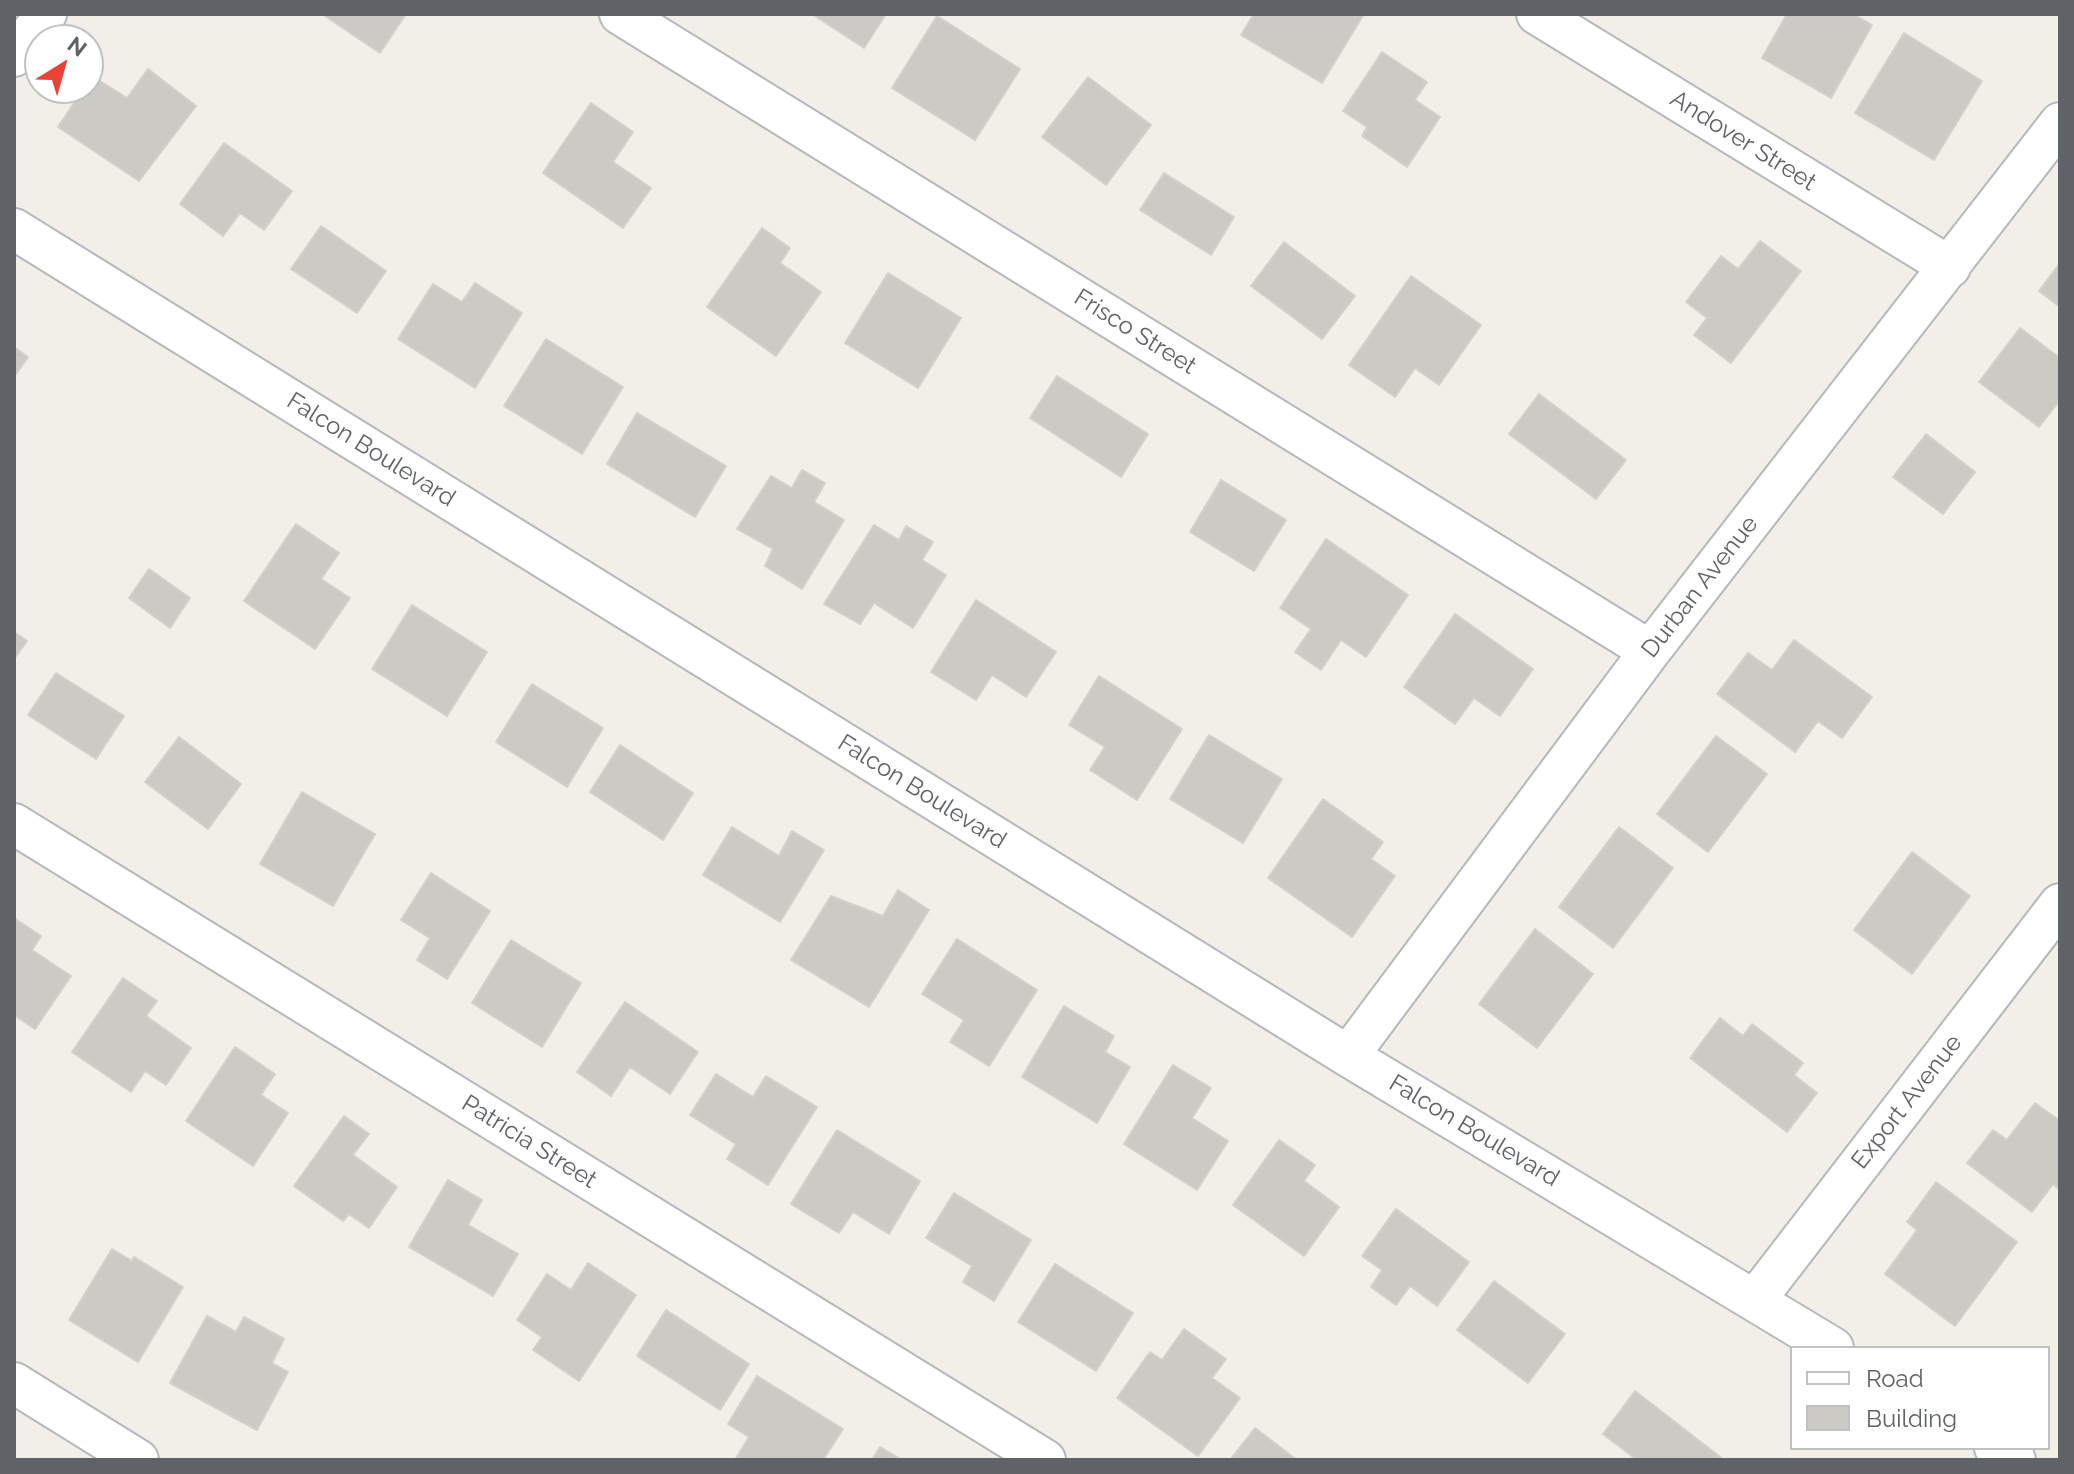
<!DOCTYPE html>
<style>
body{margin:0}
#map{position:relative;width:2074px;height:1474px;overflow:hidden;background:#f1efe8;font-family:Raleway,sans-serif}
canvas{display:block}
.frame{position:absolute;inset:0;border:16px solid #5f6368;pointer-events:none}
.legend{position:absolute;left:1790px;top:1346px;width:260px;height:104px;box-sizing:border-box;background:#fff;border:2px solid #bfc1c3;margin:0;padding:10px 14px;list-style:none;font-size:24px;color:#5f6368}
.legend li{display:flex;align-items:center;gap:16px;height:40px}
.legend b{width:40px;border:2px solid #bfc1c3}
.north{position:absolute;left:24px;top:24px;width:80px;height:80px;box-sizing:border-box;background:#fff;border:2px solid #bfc1c3;border-radius:50%;rotate:37deg;font-size:22px;font-weight:700;line-height:32px;text-align:center;color:#5f6368}
.north::after{content:'';display:block;margin:auto;width:28px;height:36px;background:#ea4335;clip-path:polygon(50% 0,100% 100%,50% 72%,0 100%)}
</style>
<div id="map">
<canvas width="2074" height="1474"></canvas>
<div class="frame"></div>
<ul class="legend">
<li><b style="height:10px;background:#fff"></b>Road</li>
<li><b style="height:22px;background:#cccac5"></b>Building</li>
</ul>
<div class="north">N</div>
</div>
<script>
const g = document.querySelector('canvas').getContext('2d');
g.lineJoin = 'round';
function paint(path, color) {
  g.fillStyle = color;
  g.fill(path, 'evenodd');
}
function toPath(rows) {
  const path = new Path2D();
  for (const r of rows) {
    path.moveTo(r[0], r[1]);
    for (let i = 2; i < r.length; i += 2) path.lineTo(r[i], r[i + 1]);
  }
  return path;
}
function trace(path, color, width, dash) {
  g.strokeStyle = color;
  g.lineWidth = width;
  g.lineCap = dash ? 'butt' : 'round';
  g.setLineDash(dash || []);
  g.stroke(path);
}
function drawText(font, color, halo, rows, align = 'center') {
  g.font = font + ' Raleway,sans-serif';
  g.lineWidth = 7;
  g.setLineDash([]);
  g.textBaseline = 'middle';
  g.strokeStyle = halo;
  g.fillStyle = color;
  for (const [text, x, y, turn = 0] of rows) {
    g.save();
    g.translate(x, y);
    g.rotate((+turn || 0) * Math.PI / 180);
    g.textAlign = isNaN(turn) ? turn : align;
    if (halo) g.strokeText(text, 0, 0);
    g.fillText(text, 0, 0);
    g.restore();
  }
}
const building = toPath([
 [322,14,406,14,380,53,322,14],
 [812,14,886,14,864,48,812,14],
 [1254,14,1364,14,1322,83,1241,35,1254,14],
 [1787,14,1853,14,1872,25,1831,98,1762,58,1787,14],
 [937,16,1020,69,975,140,892,88,937,16],
 [1904,33,1982,81,1934,160,1855,113,1904,33],
 [1382,52,1427,82,1415,100,1440,117,1407,167,1362,136,1367,127,1343,111,1382,52],
 [148,69,196,106,139,181,58,127,84,88,88,88,88,82,92,76,127,98,148,69],
 [1088,77,1151,125,1106,185,1042,137,1088,77],
 [591,103,633,132,613,162,651,188,623,228,543,173,591,103],
 [224,143,292,191,264,230,240,213,223,236,180,204,224,143],
 [1164,173,1234,217,1211,255,1140,210,1164,173],
 [321,226,386,271,357,313,291,269,321,226],
 [762,228,790,248,780,263,821,292,776,356,707,307,762,228],
 [1760,241,1801,271,1731,363,1694,335,1707,318,1686,302,1721,256,1738,269,1760,241],
 [1284,242,1355,296,1322,339,1251,286,1284,242],
 [2060,263,2060,307,2039,291,2060,263],
 [888,273,961,318,918,388,845,343,888,273],
 [1411,276,1481,325,1439,385,1415,368,1395,397,1349,365,1411,276],
 [475,283,522,313,475,388,398,339,433,284,462,302,475,283],
 [2020,328,2060,358,2060,400,2039,427,1979,382,2020,328],
 [546,339,623,387,582,454,504,406,546,339],
 [14,347,28,357,14,377,14,347],
 [1057,376,1148,434,1121,477,1030,418,1057,376],
 [1539,394,1626,460,1596,499,1509,434,1539,394],
 [637,413,726,466,695,517,607,464,637,413],
 [1926,434,1975,472,1943,514,1893,477,1926,434],
 [802,470,825,483,814,502,844,520,802,589,765,566,773,549,737,529,771,476,792,488,802,470],
 [1221,480,1286,520,1254,571,1190,532,1221,480],
 [296,524,339,553,321,579,350,598,315,649,244,601,296,524],
 [874,525,899,540,906,526,933,542,922,560,946,575,913,628,874,603,860,624,824,604,874,525],
 [1326,539,1408,595,1366,657,1341,640,1321,670,1295,652,1311,629,1280,608,1326,539],
 [149,569,190,598,170,628,129,598,149,569],
 [976,600,1056,652,1026,697,992,675,976,700,931,672,976,600],
 [412,605,487,652,447,716,372,669,412,605],
 [1455,614,1533,669,1500,716,1474,698,1455,724,1404,687,1455,614],
 [14,632,27,641,14,659,14,632],
 [1794,640,1872,697,1842,738,1818,721,1795,752,1717,694,1748,653,1772,670,1794,640],
 [56,673,124,716,96,759,28,715,56,673],
 [1099,676,1182,729,1137,800,1090,770,1105,747,1069,725,1099,676],
 [532,684,603,728,567,787,496,742,532,684],
 [1209,735,1282,779,1243,843,1170,799,1209,735],
 [1716,736,1767,774,1708,852,1657,814,1716,736],
 [179,737,241,784,208,829,145,782,179,737],
 [620,745,693,793,663,840,590,792,620,745],
 [302,792,375,834,333,906,260,864,302,792],
 [1323,799,1383,842,1371,859,1395,876,1352,937,1268,878,1323,799],
 [732,827,779,856,792,831,824,850,780,922,703,875,732,827],
 [1619,827,1673,868,1613,948,1559,907,1619,827],
 [1912,852,1970,896,1912,974,1854,930,1912,852],
 [431,873,490,911,447,979,417,960,430,938,401,920,431,873],
 [898,890,929,910,869,1007,791,960,831,896,883,916,898,890],
 [14,918,41,936,32,950,71,976,35,1029,14,1015,14,918],
 [1535,929,1593,974,1537,1048,1479,1004,1535,929],
 [957,939,1037,990,989,1066,950,1042,964,1020,922,994,957,939],
 [511,940,581,983,542,1047,472,1003,511,940],
 [123,978,157,1001,146,1016,191,1048,166,1085,145,1071,131,1092,72,1052,123,978],
 [625,1002,698,1052,670,1094,630,1067,611,1096,577,1072,625,1002],
 [1064,1006,1114,1036,1105,1052,1130,1067,1097,1123,1022,1077,1064,1006],
 [1720,1018,1743,1036,1752,1024,1803,1063,1794,1075,1817,1093,1787,1132,1690,1058,1720,1018],
 [235,1047,275,1074,261,1095,288,1113,253,1166,186,1121,235,1047],
 [1173,1065,1211,1088,1192,1118,1228,1141,1197,1190,1124,1144,1173,1065],
 [716,1074,753,1097,766,1076,817,1107,768,1185,727,1159,736,1144,690,1115,716,1074],
 [2035,1103,2060,1121,2060,1190,2053,1184,2032,1212,1967,1163,1993,1130,2007,1140,2035,1103],
 [344,1116,369,1134,353,1155,397,1187,369,1228,349,1214,343,1221,294,1186,344,1116],
 [837,1130,920,1181,889,1234,853,1212,839,1233,791,1204,837,1130],
 [1279,1140,1315,1165,1304,1181,1339,1207,1304,1256,1233,1205,1279,1140],
 [448,1180,482,1200,468,1225,518,1254,493,1296,409,1247,448,1180],
 [1936,1182,2017,1242,1955,1326,1885,1274,1917,1230,1907,1222,1936,1182],
 [954,1193,1031,1240,994,1301,963,1282,972,1266,926,1238,954,1193],
 [1396,1209,1469,1262,1437,1306,1410,1286,1396,1305,1371,1287,1382,1270,1362,1256,1396,1209],
 [112,1249,132,1261,134,1257,183,1287,138,1362,69,1320,112,1249],
 [588,1263,636,1295,579,1381,533,1350,542,1337,517,1320,547,1274,571,1290,588,1263],
 [1055,1264,1133,1313,1096,1371,1018,1322,1055,1264],
 [1494,1281,1565,1334,1528,1383,1457,1330,1494,1281],
 [666,1310,749,1364,720,1410,637,1356,666,1310],
 [207,1316,236,1332,244,1317,284,1339,272,1363,288,1372,257,1430,170,1383,207,1316],
 [1184,1329,1226,1359,1212,1378,1240,1398,1198,1456,1117,1398,1150,1352,1162,1360,1184,1329],
 [757,1376,843,1429,823,1460,735,1460,749,1437,728,1424,757,1376],
 [1635,1391,1724,1460,1637,1460,1603,1434,1635,1391],
 [1255,1428,1297,1460,1230,1460,1255,1428],
 [880,1447,902,1460,872,1460,880,1447]
]);
paint(building, '#cccac5');
trace(building, '#d6d1c6', 2);
const street = toPath([
 [620,14,1650,651],
 [1537,14,1950,267],
 [14,56,46,14],
 [14,229,1348,1056,1833,1348],
 [14,824,1045,1460],
 [1348,1056,1650,651,2060,123],
 [1755,1300,2060,904],
 [14,1383,138,1460],
 [1995,1448,2015,1460]
]);
trace(street, '#b5b8bc', 44);
trace(street, '#fff', 40);
drawText('24px', '#5f6368', '#fff', [
 ["Andover Street",1743,141,32],
 ["Frisco Street",1135,332,32],
 ["Falcon Boulevard",371,450,32],
 ["Durban Avenue",1700,587,-52],
 ["Falcon Boulevard",922,792,32],
 ["Export Avenue",1907,1102,-52],
 ["Falcon Boulevard",1474,1131,31],
 ["Patricia Street",529,1142,32]
]);
</script>
